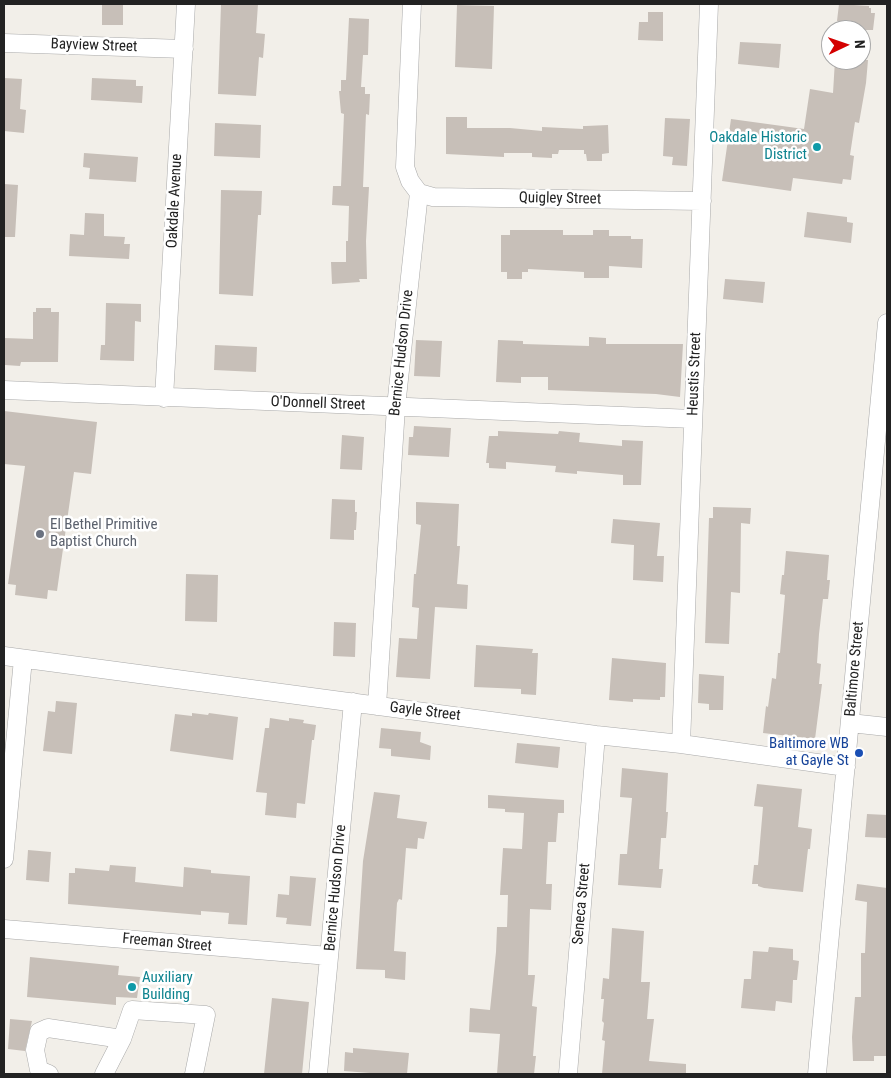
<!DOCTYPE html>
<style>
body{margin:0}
#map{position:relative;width:891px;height:1078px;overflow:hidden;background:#f2efe9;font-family:"Roboto Condensed",sans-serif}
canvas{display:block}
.frame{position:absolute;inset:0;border:5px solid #222;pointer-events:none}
.north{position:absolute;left:821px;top:20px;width:50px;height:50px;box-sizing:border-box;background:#fff;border:1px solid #a7a7a7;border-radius:50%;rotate:87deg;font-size:14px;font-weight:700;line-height:20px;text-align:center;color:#222}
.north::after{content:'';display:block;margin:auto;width:18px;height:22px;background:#d40000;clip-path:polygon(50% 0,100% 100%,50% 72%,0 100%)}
</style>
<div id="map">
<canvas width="891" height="1078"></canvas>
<div class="frame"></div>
<div class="north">N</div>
</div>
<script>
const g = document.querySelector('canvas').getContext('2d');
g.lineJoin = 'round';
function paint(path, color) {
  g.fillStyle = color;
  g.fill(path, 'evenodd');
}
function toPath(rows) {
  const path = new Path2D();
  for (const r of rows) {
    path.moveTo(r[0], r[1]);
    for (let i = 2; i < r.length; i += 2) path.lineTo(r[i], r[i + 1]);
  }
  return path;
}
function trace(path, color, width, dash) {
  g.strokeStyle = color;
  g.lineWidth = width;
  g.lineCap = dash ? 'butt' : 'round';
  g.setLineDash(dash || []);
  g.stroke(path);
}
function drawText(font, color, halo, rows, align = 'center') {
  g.font = font + ' "Roboto Condensed",sans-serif';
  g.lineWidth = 5;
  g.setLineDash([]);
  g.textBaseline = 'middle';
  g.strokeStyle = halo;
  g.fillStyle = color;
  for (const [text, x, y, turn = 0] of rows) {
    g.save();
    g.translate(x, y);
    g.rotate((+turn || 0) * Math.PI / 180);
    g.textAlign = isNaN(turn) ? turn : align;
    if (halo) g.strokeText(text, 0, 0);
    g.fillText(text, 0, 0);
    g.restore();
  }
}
paint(toPath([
 [102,4,123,4,123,25,102,25],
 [221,4,258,4,256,33,265,34,263,58,259,57,256,96,218,94],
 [839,4,869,6,869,8,871,8,871,13,875,13,873,30,840,30,841,22,837,21],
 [457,5,494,6,492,69,455,67],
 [648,12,663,12,663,41,638,40,639,22,648,22],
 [349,18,369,19,368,55,363,55,361,87,365,87,365,94,370,94,369,115,366,114,363,187,369,187,366,241,367,279,359,279,360,282,332,284,331,262,346,262,346,241,348,241,349,206,332,205,333,186,341,186,344,114,341,113,339,91,341,91,341,80,346,80],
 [740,42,781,44,779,68,738,64],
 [835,60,868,60,866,83,859,123,855,122,850,155,854,156,851,180,843,179,842,184,793,178,791,191,722,181,731,119,804,129,810,89,833,93],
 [4,78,22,79,20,109,26,110,24,133,4,131],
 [92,78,136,80,136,86,143,86,142,103,91,100],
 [446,117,467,117,467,128,510,128,542,131,542,127,583,129,583,126,586,126,608,125,609,153,602,154,602,161,587,161,586,154,584,154,584,150,559,150,558,154,552,154,552,158,532,157,532,153,504,153,504,157,446,154],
 [665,118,690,119,687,166,672,165,673,157,663,156],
 [215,123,261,125,260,158,214,156],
 [84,153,138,157,136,182,89,179,90,168,83,167],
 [4,184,18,185,15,237,4,237],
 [221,190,262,191,261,215,258,215,253,296,219,294],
 [807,212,847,217,847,222,853,223,851,243,804,237],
 [85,213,104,214,104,236,125,237,124,244,130,244,129,259,69,256,70,234,84,235],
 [510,230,563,230,563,235,593,235,593,230,609,230,609,236,631,236,631,239,643,239,642,268,609,266,609,278,584,278,584,272,528,269,528,272,522,272,522,279,507,279,507,272,501,272,501,235,510,235],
 [725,279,765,282,763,303,723,299],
 [106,303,141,304,141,322,135,321,134,361,100,360,101,345,105,345],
 [36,308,51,308,51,312,59,312,58,362,21,362,20,366,5,365,4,338,33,339,33,312,36,312],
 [589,337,606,338,606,344,683,344,680,397,656,394,548,390,548,377,521,377,521,383,496,382,498,340,523,341,523,344,589,346],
 [416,340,442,341,440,377,414,376],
 [215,345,257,347,256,372,214,370],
 [4,411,97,422,91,474,74,472,57,591,48,590,47,599,15,595,16,585,8,584,25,466,4,464],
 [414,426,451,428,449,457,408,455,409,437,413,437],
 [498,431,558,434,559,431,580,433,579,442,622,446,622,440,643,441,641,485,623,485,623,475,577,471,577,474,555,472,556,466,506,462,506,469,489,468,489,463,486,463,489,436,498,436],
 [342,435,364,437,362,470,340,469],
 [332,499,355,500,355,512,357,512,356,530,354,530,354,540,330,539],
 [416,502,459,504,457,546,460,546,457,584,468,585,467,609,435,607,430,679,396,677,399,638,417,639,419,608,412,607,414,574,416,574,421,525,416,524],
 [713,507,751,508,750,524,741,523,740,593,731,592,729,644,705,643,709,518,713,518],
 [613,519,660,523,657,556,664,556,663,582,633,580,634,545,611,543],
 [786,551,829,555,827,580,830,580,828,599,823,599,819,634,817,663,821,664,819,684,822,684,815,739,763,733,766,706,768,707,772,678,776,679,778,653,780,653,785,595,780,594,782,575,784,575],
 [186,574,218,575,217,622,185,621],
 [334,622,356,623,355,657,333,656],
 [476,645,533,649,532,653,538,653,536,695,521,694,521,689,474,687],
 [612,658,666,663,665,697,660,697,660,700,633,699,633,702,609,700],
 [699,674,724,676,723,710,709,710,709,704,698,703],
 [56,701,77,703,72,754,43,751,48,711,55,712],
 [192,713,208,715,209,713,238,717,233,760,170,751,175,714,192,716],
 [270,718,289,721,289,718,304,720,303,723,316,725,314,740,312,740,305,804,297,803,296,818,265,815,267,793,256,792,265,728,269,728],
 [381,728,421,732,420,742,431,746,430,760,391,756,391,749,379,748],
 [517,743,560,747,558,768,515,763],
 [622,768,668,773,666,812,668,812,666,838,661,838,659,869,663,869,661,888,618,885,620,854,627,854,632,798,620,797],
 [757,784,802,789,798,827,812,829,810,849,808,849,803,892,764,888,758,886,758,884,752,884,754,865,758,865,763,807,754,806],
 [374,792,400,795,397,818,427,822,424,839,418,838,417,849,406,848,402,900,399,899,397,903,394,951,406,952,405,980,385,978,385,970,356,969,363,861],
 [488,795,564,800,564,813,558,813,556,842,548,842,546,884,552,884,551,910,530,909,528,975,535,975,532,1006,537,1007,533,1056,536,1056,534,1074,497,1074,500,1034,469,1032,470,1008,490,1010,496,952,497,927,507,927,508,895,500,895,503,848,522,849,524,813,505,812,505,809,488,808],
 [867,814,887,815,887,838,865,837],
 [28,850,51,852,49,882,26,880],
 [110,865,136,867,135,882,183,887,184,867,211,870,211,873,250,876,247,925,228,924,229,913,201,911,201,915,68,904,69,873,75,873,75,868,109,871],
 [290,876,316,878,311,926,286,924,287,918,276,917,278,894,289,895],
 [857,884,887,888,887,1056,874,1056,874,1061,853,1061,852,1037,855,997,861,997,861,953,865,953,867,902,855,900],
 [612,928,644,931,641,982,650,982,647,1019,654,1019,649,1061,686,1064,686,1074,602,1074,605,1041,602,1040,604,1023,602,1021,604,999,601,999,603,978,609,979],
 [769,947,793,949,793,960,799,961,797,980,793,980,792,1003,776,1001,775,1011,741,1008,744,979,751,979,753,951,768,952],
 [30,957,119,966,118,975,140,977,137,998,116,997,116,1005,27,997],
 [272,998,309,1002,302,1074,264,1074],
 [10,1019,32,1021,25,1051,8,1049],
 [353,1048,409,1053,407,1074,383,1074,344,1071,345,1052,353,1053]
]), '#c7bfb8');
const minor = toPath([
 [4,43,184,49],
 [419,193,433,197,702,201],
 [4,390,693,419],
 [164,398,186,4],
 [4,656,596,735,681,744,846,767],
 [377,706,396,407,419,193,410,181,405,167,412,4],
 [850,723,887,727],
 [681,744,709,4],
 [4,859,23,659],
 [4,929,329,956],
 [49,1074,39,1070,35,1050,39,1032,48,1028,122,1039],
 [104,1074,122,1039,132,1010,206,1015,194,1074],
 [318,1074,353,702],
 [568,1074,596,735],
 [817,1074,887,323]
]);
trace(minor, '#a9a9a9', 19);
trace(minor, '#fff', 18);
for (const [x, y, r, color] of [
 [817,147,5,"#0f9aa8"],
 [40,534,5,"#6b7280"],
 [859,753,5,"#1a4fb4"],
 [132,987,5,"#0f9aa8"]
]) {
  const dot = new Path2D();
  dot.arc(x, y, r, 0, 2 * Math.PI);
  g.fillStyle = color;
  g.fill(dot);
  trace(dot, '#fff', 2);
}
drawText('15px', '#222', '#fff', [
 ["Bayview Street",94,46,2],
 ["Quigley Street",560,199,1],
 ["Oakdale Avenue",175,201,-87],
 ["Bernice Hudson Drive",402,353,-84],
 ["Heustis Street",695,374,-88],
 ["O'Donnell Street",318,404,2],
 ["Baltimore Street",855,669,-85],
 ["Gayle Street",425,712,7],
 ["Bernice Hudson Drive",336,888,-85],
 ["Seneca Street",582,904,-85],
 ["Freeman Street",167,943,5]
]);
drawText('15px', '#0d838f', '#fff', [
 ["Oakdale Historic",807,138],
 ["District",807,155],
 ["Auxiliary",142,978,"left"],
 ["Building",142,995,"left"]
], 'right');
drawText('15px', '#5b616d', '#fff', [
 ["El Bethel Primitive",50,525],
 ["Baptist Church",50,542]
], 'left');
drawText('15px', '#164399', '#fff', [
 ["Baltimore WB",849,744],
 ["at Gayle St",849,761]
], 'right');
</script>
